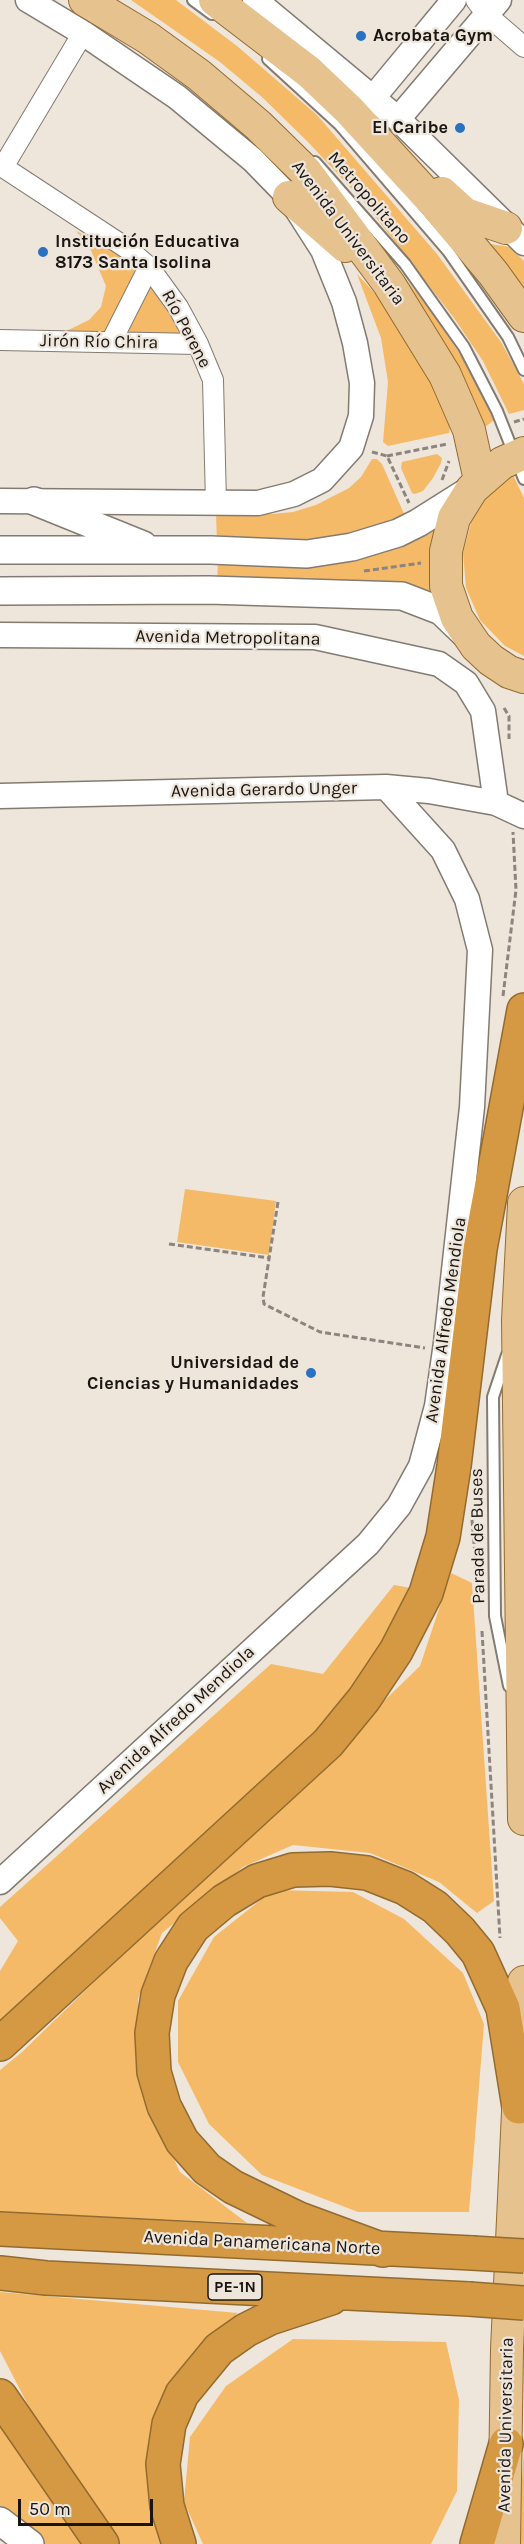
<!DOCTYPE html>
<meta charset="utf-8">
<style>
body{margin:0}
#map{position:relative;width:524px;height:2544px;overflow:hidden;background:#eee5db;font-family:Karla,sans-serif}
canvas{display:block}
.scale{position:absolute;left:18px;top:2499px;width:135px;height:27px;box-sizing:border-box;border:3px solid #181512;border-top:0;padding-left:8px;font-size:18px;line-height:21px;white-space:nowrap;color:#181512;-webkit-text-stroke:4px #eee5db;paint-order:stroke}
</style>
<div id="map">
<canvas width="524" height="2544"></canvas>
<div class="scale">50 m</div>
</div>
<script>
const g = document.querySelector('canvas').getContext('2d');
g.lineJoin = 'round';
function paint(path, color) {
  g.fillStyle = color;
  g.fill(path, 'evenodd');
}
function toPath(rows) {
  const path = new Path2D();
  for (const r of rows) {
    path.moveTo(r[0], r[1]);
    for (let i = 2; i < r.length; i += 2) path.lineTo(r[i], r[i + 1]);
  }
  return path;
}
function trace(path, color, width, dash) {
  g.strokeStyle = color;
  g.lineWidth = width;
  g.lineCap = dash ? 'butt' : 'round';
  g.setLineDash(dash || []);
  g.stroke(path);
}
function drawText(font, color, halo, rows, align = 'center') {
  g.font = font + ' Karla,sans-serif';
  g.lineWidth = 4.5;
  g.setLineDash([]);
  g.textBaseline = 'middle';
  g.strokeStyle = halo;
  g.fillStyle = color;
  for (const [text, x, y, turn = 0] of rows) {
    g.save();
    g.translate(x, y);
    g.rotate((+turn || 0) * Math.PI / 180);
    g.textAlign = isNaN(turn) ? turn : align;
    if (halo) g.strokeText(text, 0, 0);
    g.fillText(text, 0, 0);
    g.restore();
  }
}
paint(toPath([
 [131,0,176,0,237,46,317,115,437,254,501,342,524,384,524,410,509,414,483,361,454,318,364,202,309,143,263,98,220,62],
 [76,231,100,242,147,273,186,337,62,333,89,320,101,307,106,286,89,246],
 [484,243,510,247,524,261,524,296],
 [389,257,437,319,469,368,494,420,484,428,464,382,386,258],
 [357,274,381,300,417,355,451,423,449,433,388,446,383,442,388,382,381,338],
 [437,454,442,458,441,463,433,478,423,491,415,494,412,493,401,468,402,462],
 [372,459,377,459,382,464,405,516,351,540,217,543,216,513,272,514,293,512,316,505,349,488,361,477],
 [512,473,524,498,524,656,505,646,480,620,466,588,463,553,472,519,491,489],
 [442,516,440,600,217,584,218,561],
 [185,1189,276,1201,269,1255,177,1242],
 [451,1573,472,1583,494,1901,477,1913,439,1882,370,1853,293,1845,243,1867,162,1933,138,1999,139,2083,180,2172,247,2223,0,2212,0,2070,22,2052,420,1666],
 [394,1585,411,1588,401,1620,329,1721,0,2028,0,1971,18,1941,0,1918,0,1907,271,1664,323,1674],
 [273,1890,353,1892,404,1919,463,1973,484,2024,469,2212,358,2212,262,2175,209,2124,178,2062,178,2001,214,1937],
 [0,2292,238,2313,194,2357,169,2544,109,2544,59,2465,0,2351],
 [293,2339,446,2342,459,2400,457,2491,431,2544,203,2544,184,2502,190,2437,226,2386],
 [0,2420,88,2544,45,2544,0,2507],
 [524,2448,524,2544,518,2544]
]), '#f5ba68');
const service = toPath([
 [193,0,212,14],
 [268,59,339,124,448,251,508,337,524,370],
 [315,162,405,264,464,347,497,411,524,479],
 [507,1355,493,1397,495,1616,509,1686]
]);
const minor = toPath([
 [476,0,487,15,524,47],
 [0,165,128,249,149,267,178,307,198,344,213,380,216,503],
 [3,167,83,33],
 [0,340,198,344],
 [111,342,149,267]
]);
const tertiary = toPath([
 [255,0,398,119,524,243],
 [372,99,454,0],
 [398,119,499,0],
 [0,501,258,503,294,494,322,480,351,448,361,416,362,383,355,343,344,302,323,250,289,197,253,160,177,97,83,33,28,0],
 [0,635,315,637,439,664,466,683,483,711,496,803],
 [0,796,386,787,429,791,496,803,524,816],
 [0,1882,368,1544,399,1506,421,1466,437,1406,446,1343,472,1107,480,950,467,899,443,850,386,787]
]);
const secondary = toPath([
 [34,501,143,545],
 [0,550,211,550,307,554,352,547,398,533,418,523,472,489],
 [0,591,209,590,402,596,441,611,464,633],
 [0,2521,30,2544]
]);
const primary = toPath([
 [85,0,148,38,199,75,258,125,306,172,389,284,445,375,469,430,480,480],
 [215,0,309,72,349,110,436,205,493,273,524,316],
 [442,193,465,214,506,228],
 [289,197,345,246],
 [524,453,502,463,472,489,454,518,446,551,446,586,457,618,476,646,491,660,509,672,524,677],
 [524,1203,518,1320,524,1819],
 [504,2544,507,2349,524,1982]
]);
const motorway = toPath([
 [0,2044,328,1743,364,1699,396,1651,426,1593,443,1537,454,1466,480,1249,524,1010],
 [0,2229,472,2253],
 [383,2250,299,2219,233,2187,207,2169,182,2141,164,2106,154,2072,152,2033,158,1995,171,1961,193,1927,224,1901,257,1881,293,1870,330,1869,367,1873,405,1888,435,1907,460,1931,478,1953,503,2008,519,2107],
 [0,2273,46,2278,469,2299],
 [0,2396,102,2544],
 [179,2544,167,2506,163,2464,169,2424,182,2394,219,2349,246,2330,270,2318,331,2298],
 [477,2544,506,2444]
]);
trace(service, '#837b72', 14);
trace(minor, '#837b72', 22);
trace(tertiary, '#837b72', 27);
trace(secondary, '#837b72', 30);
trace(primary, '#926b31', 34);
trace(motorway, '#926b31', 36);
trace(toPath([
 [514,422,524,419],
 [372,452,387,456,409,503],
 [387,456,447,444],
 [442,480,449,461],
 [364,571,421,563],
 [504,708,509,716,509,739],
 [503,996,516,890,513,832],
 [278,1202,263,1297,264,1304,320,1332,425,1348],
 [169,1244,269,1258],
 [472,1520,479,1600],
 [482,1631,500,1938]
]), '#8c857f', 3, [6, 3]);
trace(service, '#fff', 10);
trace(minor, '#fff', 20);
trace(tertiary, '#fff', 24);
trace(secondary, '#fff', 27);
trace(primary, '#e5c28e', 32);
trace(motorway, '#d49942', 33);
const motorwayBridge = toPath([
 [472,2253,524,2256],
 [469,2299,524,2303]
]);
trace(motorwayBridge, '#926b31', 36, []);
trace(motorwayBridge, '#d49942', 33);
for (const [x, y, r, color] of [
 [361,36,6,"#2972c2"],
 [460,128,6,"#2972c2"],
 [43,252,6,"#2972c2"],
 [311,1373,6,"#2972c2"]
]) {
  const dot = new Path2D();
  dot.arc(x, y, r, 0, 2 * Math.PI);
  g.fillStyle = color;
  g.fill(dot);
  trace(dot, '#eee5db', 2);
}
for (const [x, y, w] of [
 [235,2287,54]
]) {
  const box = new Path2D();
  box.roundRect(x - w / 2, y - 13, w, 26, 4.5);
  g.fillStyle = '#eee5db';
  g.fill(box);
  trace(box, '#181512', 1.5);
}
drawText('bold 16px', '#181512', null, [
 ["PE-1N",235,2287]
]);
drawText('bold 18px', '#181512', '#eee5db', [
 ["Acrobata Gym",373,36],
 ["El Caribe",448,128,"right"],
 ["Institución Educativa",55,242],
 ["8173 Santa Isolina",55,263],
 ["Universidad de",299,1363,"right"],
 ["Ciencias y Humanidades",299,1384,"right"]
], 'left');
drawText('18px', '#181512', '#eee5db', [
 ["Metropolitano",369,198,49],
 ["Avenida Universitaria",348,233,53],
 ["Río Perene",186,329,62],
 ["Jirón Río Chira",99,342,1],
 ["Avenida Metropolitana",228,638,1],
 ["Avenida Gerardo Unger",264,790,-1],
 ["Avenida Alfredo Mendiola",446,1320,-82],
 ["Parada de Buses",478,1536,-91],
 ["Avenida Alfredo Mendiola",176,1720,-43],
 ["Avenida Panamericana Norte",262,2243,3],
 ["Avenida Universitaria",506,2425,-89]
]);
</script>
